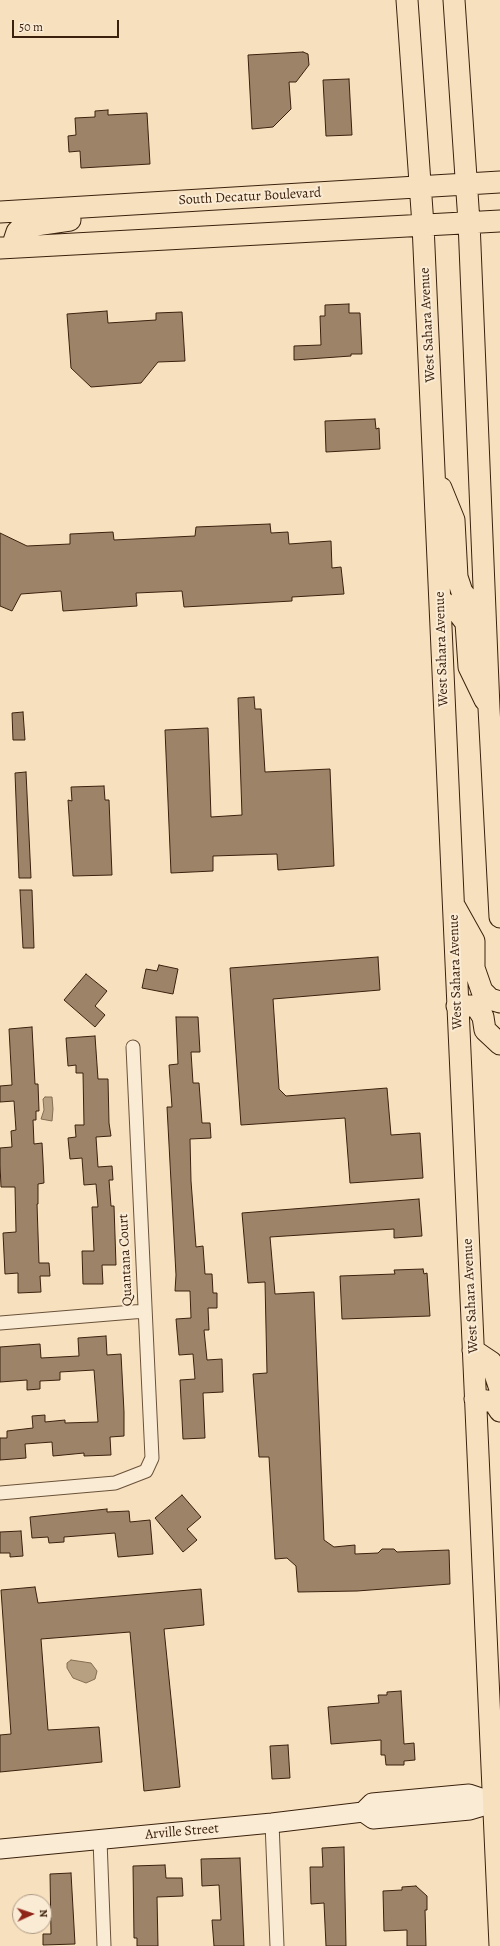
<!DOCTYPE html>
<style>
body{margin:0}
#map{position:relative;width:500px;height:1946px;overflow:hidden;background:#f7e0be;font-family:Alegreya,serif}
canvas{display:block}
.north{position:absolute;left:12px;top:1894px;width:40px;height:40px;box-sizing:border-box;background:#faebd5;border:1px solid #ae9a85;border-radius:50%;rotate:87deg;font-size:11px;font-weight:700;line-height:16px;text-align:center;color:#3b210d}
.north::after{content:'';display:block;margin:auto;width:14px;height:18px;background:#8f2418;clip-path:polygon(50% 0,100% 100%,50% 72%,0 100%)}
.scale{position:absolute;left:12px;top:20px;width:107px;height:18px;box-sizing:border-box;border:2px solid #3b210d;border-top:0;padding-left:5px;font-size:12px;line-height:14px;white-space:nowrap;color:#3b210d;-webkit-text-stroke:3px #faebd5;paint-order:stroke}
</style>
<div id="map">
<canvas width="500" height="1946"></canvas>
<div class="north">N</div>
<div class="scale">50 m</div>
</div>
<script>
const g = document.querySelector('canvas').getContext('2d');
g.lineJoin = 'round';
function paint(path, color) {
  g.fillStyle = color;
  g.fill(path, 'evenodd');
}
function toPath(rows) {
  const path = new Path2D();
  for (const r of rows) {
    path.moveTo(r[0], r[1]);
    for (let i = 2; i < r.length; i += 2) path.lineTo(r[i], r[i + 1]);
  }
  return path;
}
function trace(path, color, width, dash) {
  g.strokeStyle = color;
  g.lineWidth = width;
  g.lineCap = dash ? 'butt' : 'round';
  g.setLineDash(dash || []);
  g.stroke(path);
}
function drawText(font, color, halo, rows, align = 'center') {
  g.font = font + ' Alegreya,serif';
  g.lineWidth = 4;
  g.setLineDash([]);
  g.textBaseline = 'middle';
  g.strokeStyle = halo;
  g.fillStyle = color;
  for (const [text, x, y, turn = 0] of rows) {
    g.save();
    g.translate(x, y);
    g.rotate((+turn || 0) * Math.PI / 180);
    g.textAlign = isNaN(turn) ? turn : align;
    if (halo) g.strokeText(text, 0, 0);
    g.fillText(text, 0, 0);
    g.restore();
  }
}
const water = toPath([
 [45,1097,52,1097,53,1109,52,1121,41,1119,44,1110,43,1099,45,1097],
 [71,1660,91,1663,97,1671,95,1679,86,1683,73,1678,67,1668,67,1663,71,1660]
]);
paint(water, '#b79f82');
trace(water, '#856d53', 1);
const building = toPath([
 [303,52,308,54,309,65,296,82,289,82,291,109,273,127,252,129,248,55,303,52],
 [349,79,352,135,326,136,323,80,349,79],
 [108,110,108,115,147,113,150,164,81,168,80,151,69,152,68,136,76,135,75,118,95,117,95,111,108,110],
 [349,304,349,313,360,313,362,354,351,354,351,356,294,360,294,346,321,345,320,316,325,316,325,305,349,304],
 [107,311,108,323,156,320,156,313,182,312,185,361,158,362,141,383,91,387,71,368,67,314,107,311],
 [375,419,376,429,379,428,380,449,326,452,325,421,375,419],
 [270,524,271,533,288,532,289,544,331,541,332,568,341,567,344,594,292,597,292,601,184,607,182,591,136,593,137,606,63,611,61,591,21,594,12,611,0,606,0,533,27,546,70,544,70,534,113,532,114,540,195,536,196,527,270,524],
 [254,697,255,709,261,709,265,772,330,769,334,866,278,870,277,854,213,856,213,871,171,873,165,730,208,728,211,817,242,815,238,698,254,697],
 [23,712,25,740,13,740,12,713,23,712],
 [26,772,31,878,19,878,15,773,26,772],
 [104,786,105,800,109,800,112,875,73,876,68,800,72,801,71,787,104,786],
 [20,890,32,890,34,948,23,948,20,890],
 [378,957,380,990,273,999,279,1089,286,1096,387,1088,391,1135,420,1133,423,1178,350,1183,345,1118,241,1125,230,968,378,957],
 [159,965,178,969,173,994,142,988,146,969,157,971,159,965],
 [86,974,107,991,95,1006,105,1015,95,1027,64,1000,86,974],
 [176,1017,198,1017,200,1052,191,1052,193,1083,199,1083,202,1123,210,1123,211,1138,190,1139,191,1181,196,1247,203,1246,205,1274,212,1274,213,1293,217,1293,217,1308,208,1308,209,1330,204,1330,207,1360,222,1359,223,1392,203,1393,205,1438,183,1439,180,1380,195,1379,193,1354,179,1355,176,1319,191,1318,190,1291,175,1291,176,1275,167,1107,172,1107,169,1065,178,1064,176,1017],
 [32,1027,35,1084,38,1084,39,1111,36,1111,36,1120,33,1120,34,1144,42,1143,43,1161,44,1183,38,1184,38,1204,37,1204,39,1263,49,1263,50,1276,40,1276,41,1292,18,1293,18,1273,5,1274,3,1233,16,1232,15,1187,1,1187,0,1165,0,1148,12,1147,11,1131,16,1130,14,1101,0,1102,0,1086,12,1085,9,1029,32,1027],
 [95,1036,98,1079,108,1079,109,1123,111,1136,96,1137,98,1167,112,1166,113,1180,109,1180,111,1206,114,1206,116,1265,102,1265,103,1284,83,1284,82,1251,94,1251,92,1207,98,1207,96,1184,84,1185,82,1158,70,1159,68,1138,76,1137,75,1125,84,1125,83,1073,76,1073,76,1065,68,1066,66,1038,95,1036],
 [419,1199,422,1236,394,1238,394,1229,270,1237,275,1294,314,1292,324,1540,334,1547,355,1545,355,1554,378,1553,382,1549,394,1549,397,1552,449,1550,450,1584,357,1591,298,1592,296,1566,287,1558,275,1559,269,1457,259,1457,253,1374,267,1373,265,1282,248,1283,242,1213,419,1199],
 [423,1269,424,1274,427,1273,430,1316,342,1319,340,1276,395,1274,394,1270,423,1269],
 [106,1336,107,1355,121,1354,124,1412,124,1436,110,1437,111,1455,84,1456,84,1453,53,1456,52,1442,25,1444,26,1458,0,1460,0,1438,7,1438,7,1431,33,1428,32,1416,45,1415,45,1422,65,1420,65,1423,98,1422,94,1370,60,1372,60,1380,40,1381,40,1389,27,1390,27,1380,0,1382,0,1347,40,1344,41,1358,79,1356,78,1338,106,1336],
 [182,1495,201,1517,187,1529,197,1540,183,1552,155,1518,182,1495],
 [107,1509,107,1512,129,1511,130,1522,150,1520,153,1554,118,1557,115,1533,64,1537,64,1542,49,1543,48,1537,32,1538,30,1517,107,1509],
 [21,1531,23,1556,10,1557,10,1553,0,1553,0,1532,21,1531],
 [35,1587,38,1603,201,1589,204,1625,164,1629,180,1787,144,1791,130,1632,41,1639,48,1730,99,1727,102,1762,0,1772,0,1735,11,1734,1,1590,35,1587],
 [401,1691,404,1744,414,1743,415,1760,404,1761,404,1765,386,1765,385,1755,381,1755,381,1740,331,1744,328,1707,379,1703,378,1695,387,1695,387,1692,401,1691],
 [288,1745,290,1778,272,1779,270,1746,288,1745],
 [344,1847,346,1946,326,1946,324,1903,311,1904,310,1867,323,1867,322,1848,344,1847],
 [240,1858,244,1946,214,1946,212,1920,221,1920,219,1885,202,1886,201,1859,240,1858],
 [165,1865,166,1878,182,1878,183,1896,157,1897,158,1946,137,1946,137,1938,134,1938,133,1866,165,1865],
 [71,1873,75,1944,43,1945,43,1934,51,1934,50,1874,71,1873],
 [416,1886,427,1896,427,1910,425,1910,426,1946,407,1946,407,1930,384,1931,383,1891,402,1890,402,1887,416,1886]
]);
paint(building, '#9d8469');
trace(building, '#3b210d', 1);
const minor = toPath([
 [0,1323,145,1311],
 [0,1493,115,1483,146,1471,152,1458,133,1047],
 [272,1823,277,1946],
 [100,1840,104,1946]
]);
const secondary = toPath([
 [363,1812,373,1819,470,1810,497,1802],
 [0,1849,272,1823,363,1812,372,1803,469,1794,493,1802]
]);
const primary = toPath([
 [407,0,423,225,500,1945],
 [454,0,469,222,489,708,500,917],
 [0,212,500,182],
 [12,247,17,232,22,227,70,220],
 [0,248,500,221],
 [441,488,454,520,457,577,462,592,467,598,485,613],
 [440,600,457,611,466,623,469,667,485,700],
 [455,907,474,941,474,968,482,991,490,999,500,1002],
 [457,1006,476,1006,483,1017,485,1030,500,1044],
 [473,1350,491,1362,500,1389],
 [475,1399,494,1402,500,1411]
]);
trace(minor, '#6a5139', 15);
trace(secondary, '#3b210d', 21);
trace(primary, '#3b210d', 23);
trace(minor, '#faebd5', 13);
trace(secondary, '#faebd5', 19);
trace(primary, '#f7e0be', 21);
drawText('14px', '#3b210d', '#faebd5', [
 ["South Decatur Boulevard",250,197,-3],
 ["West Sahara Avenue",428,325,-93],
 ["West Sahara Avenue",442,649,-92],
 ["West Sahara Avenue",456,972,-92],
 ["Quantana Court",126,1260,-93],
 ["West Sahara Avenue",471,1296,-93],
 ["Arville Street",182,1832,-5]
]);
</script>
